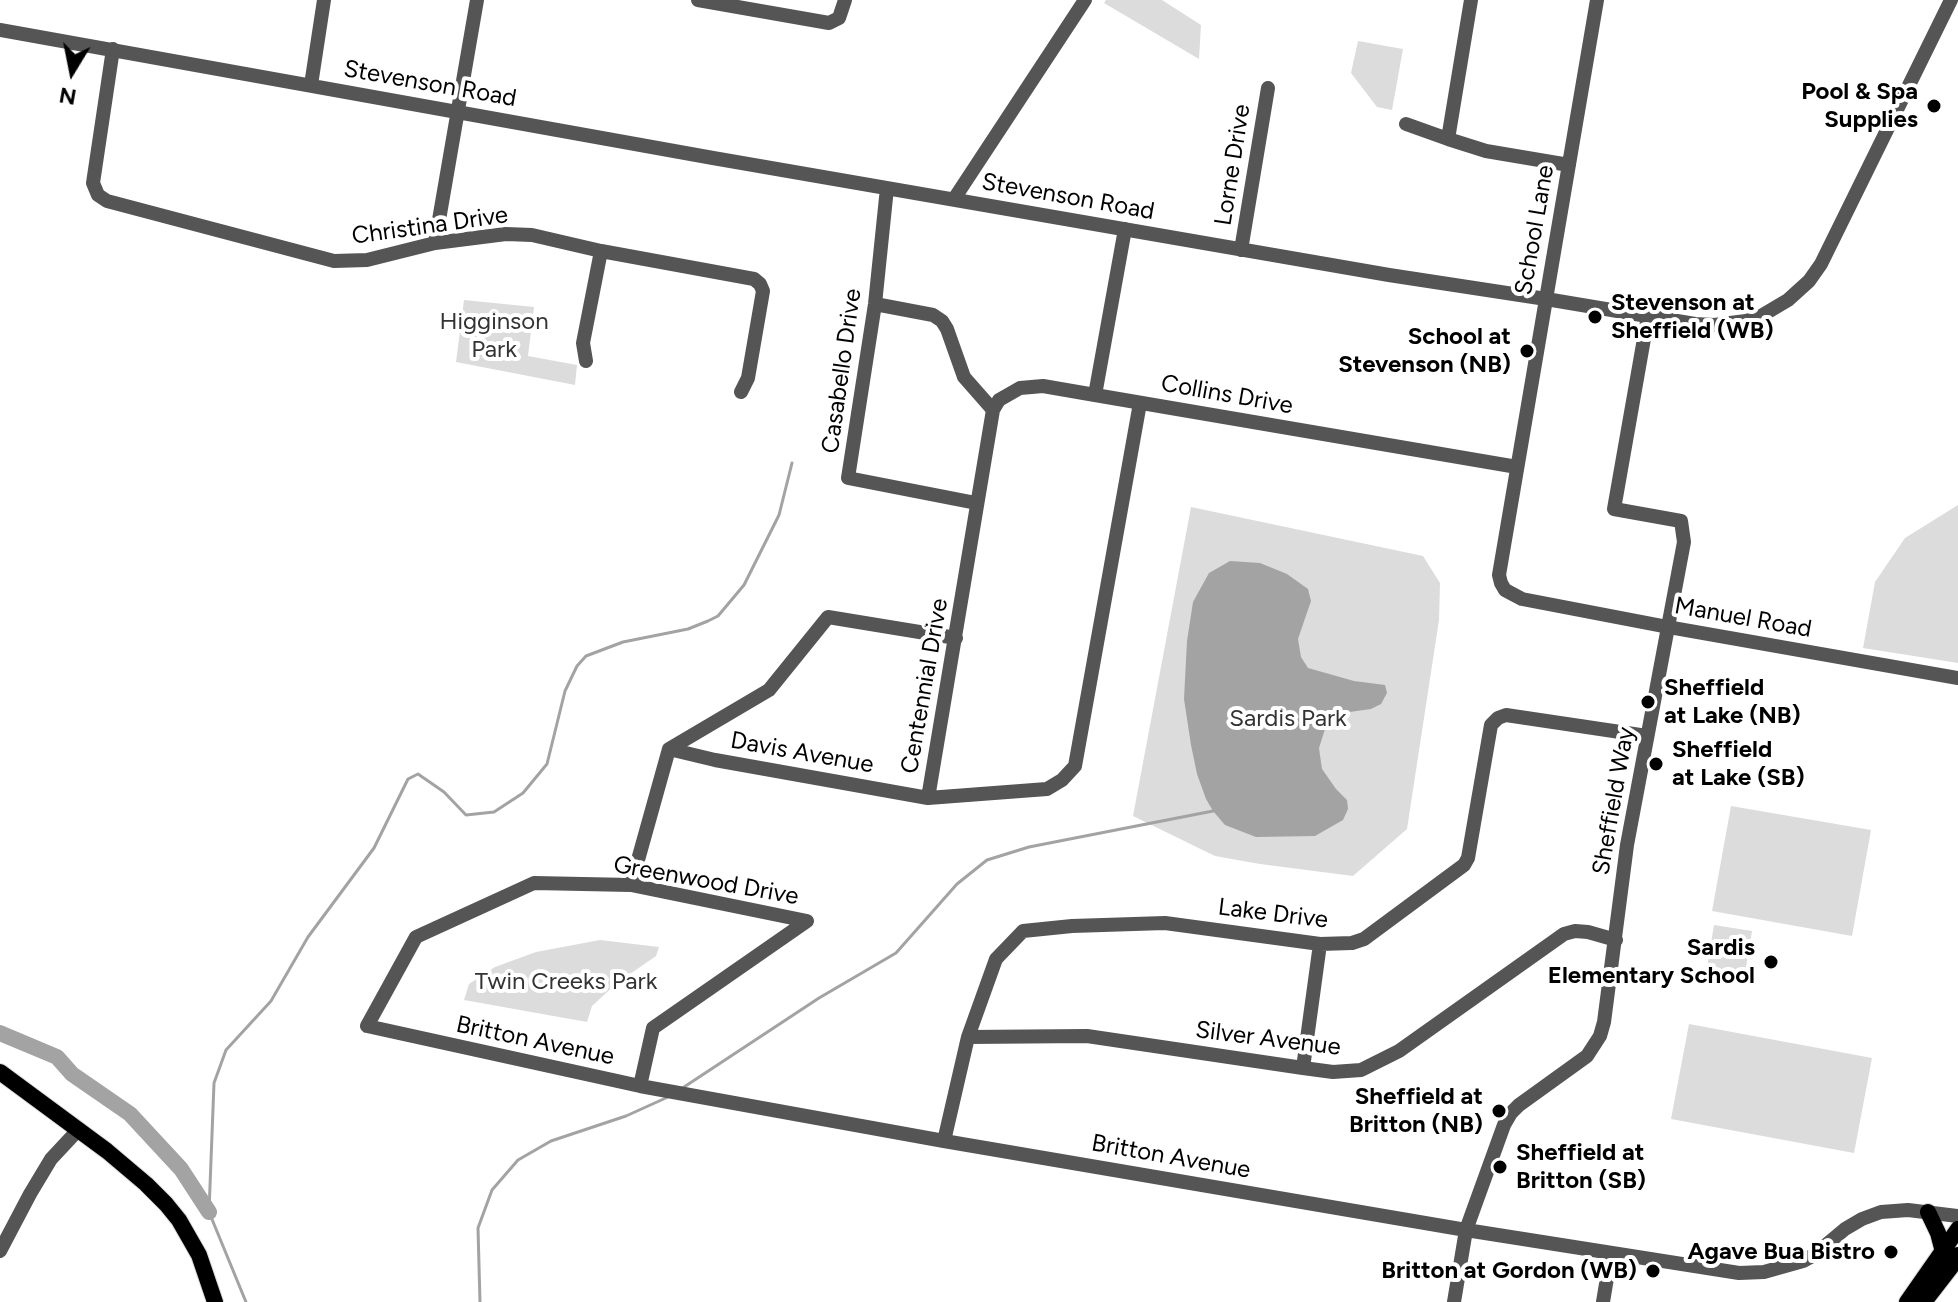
<!DOCTYPE html>
<style>
body{margin:0}
#map{position:relative;width:1958px;height:1302px;overflow:hidden;background:#fff;font-family:Figtree,sans-serif}
canvas{display:block}
.north{position:absolute;left:32px;top:32px;width:80px;height:80px;-webkit-text-stroke:6px #fff;paint-order:stroke;rotate:190deg;font-size:22px;font-weight:700;line-height:32px;text-align:center;color:#000}
.north::after{content:'';display:block;margin:auto;width:28px;height:36px;background:#000;clip-path:polygon(50% 0,100% 100%,50% 72%,0 100%)}
</style>
<div id="map">
<canvas width="1958" height="1302"></canvas>
<div class="north">N</div>
</div>
<script>
const g = document.querySelector('canvas').getContext('2d');
g.lineJoin = 'round';
function paint(path, color) {
  g.fillStyle = color;
  g.fill(path, 'evenodd');
}
function toPath(rows) {
  const path = new Path2D();
  for (const r of rows) {
    path.moveTo(r[0], r[1]);
    for (let i = 2; i < r.length; i += 2) path.lineTo(r[i], r[i + 1]);
  }
  return path;
}
function trace(path, color, width, dash) {
  g.strokeStyle = color;
  g.lineWidth = width;
  g.lineCap = dash ? 'butt' : 'round';
  g.setLineDash(dash || []);
  g.stroke(path);
}
function drawText(font, color, halo, rows, align = 'center') {
  g.font = font + ' Figtree,sans-serif';
  g.lineWidth = 8;
  g.setLineDash([]);
  g.textBaseline = 'middle';
  g.strokeStyle = halo;
  g.fillStyle = color;
  for (const [text, x, y, turn = 0] of rows) {
    g.save();
    g.translate(x, y);
    g.rotate((+turn || 0) * Math.PI / 180);
    g.textAlign = isNaN(turn) ? turn : align;
    if (halo) g.strokeText(text, 0, 0);
    g.fillText(text, 0, 0);
    g.restore();
  }
}
paint(toPath([
 [1106,0,1162,0,1201,25,1199,59,1104,3],
 [1358,41,1403,49,1392,110,1377,107,1351,73],
 [464,300,534,307,528,356,577,365,575,385,456,362],
 [1958,505,1958,663,1863,648,1875,582,1905,538],
 [1191,507,1423,556,1440,583,1439,620,1407,829,1353,876,1260,864,1215,856,1133,816],
 [1731,806,1871,830,1852,936,1712,911],
 [1714,925,1752,931,1745,973,1707,967],
 [600,940,659,947,656,956,617,983,592,1006,587,1022,464,1000,469,984,495,967,536,952],
 [1689,1024,1872,1058,1854,1153,1671,1119]
]), '#dcdcdc');
paint(toPath([
 [1230,561,1260,563,1287,574,1308,589,1311,601,1298,639,1301,657,1308,668,1354,681,1385,685,1387,693,1381,704,1371,709,1335,714,1326,726,1319,748,1322,769,1336,789,1347,800,1348,809,1343,820,1315,836,1256,837,1225,825,1213,811,1206,799,1197,774,1191,745,1184,699,1187,641,1193,602,1209,573]
]), '#a3a3a3');
trace(toPath([
 [681,1089,819,998,896,953,957,884,987,860,1029,847,1213,811],
 [246,1302,209,1212,214,1083,226,1050,271,1001,308,937,374,848,408,779,418,774,444,792,466,815,494,812,523,793,547,764,565,691,577,666,586,656,623,642,688,629,708,621,718,616,744,585,779,515,792,463],
 [480,1302,478,1228,492,1190,518,1160,551,1141,626,1116,668,1097]
]), '#a3a3a3', 3);
trace(toPath([
 [0,1033,57,1057,72,1074,130,1114,181,1169,209,1212]
]), '#a3a3a3', 16);
const major = toPath([
 [0,1072,107,1151,146,1184,166,1204,179,1220,199,1255,215,1302],
 [1928,1212,1938,1233,1943,1252],
 [1907,1302,1958,1229],
 [1924,1302,1951,1267,1958,1255]
]);
trace(major, '#dbdbdb', 18);
trace(toPath([
 [698,0,829,23,839,18,845,0],
 [1597,0,1499,575,1501,583,1505,590,1522,599,1668,627,1958,678],
 [0,30,713,158,1389,275,1546,299,1695,324,1714,325,1746,321,1761,316,1788,300,1809,281,1821,264,1951,0],
 [113,49,93,183,98,195,107,201,334,261,367,260,435,243,506,234,532,235,601,251,754,279,760,284,763,291,748,378,741,392],
 [311,85,324,0],
 [1406,124,1448,139,1486,151,1569,165],
 [1448,139,1471,0],
 [887,188,875,304,848,478,976,503],
 [954,199,1085,0],
 [1125,229,1095,395,1517,467],
 [435,243,477,0],
 [1241,250,1268,88],
 [875,304,933,315,942,321,947,329,964,377,993,410],
 [586,361,583,343,601,251],
 [1095,395,1043,386,1020,388,999,400,993,410,928,798,1047,789,1062,780,1075,766,1140,403],
 [669,749,715,760,928,798],
 [631,885,669,749,769,690,828,617,956,638],
 [968,1037,1087,1036,1303,1068,1333,1072,1361,1070,1399,1051,1564,934,1575,931,1588,932,1616,940],
 [1303,1068,1320,944],
 [640,1086,653,1028,807,921,631,885,534,883,416,937,367,1026,640,1086,944,1141,1466,1230,1739,1273,1764,1272,1803,1261,1814,1255,1845,1229,1862,1219,1881,1212,1908,1210,1958,1216],
 [944,1141,968,1037,996,959,1023,931,1072,926,1165,923,1320,944,1352,943,1364,939,1464,865,1468,858,1491,725,1498,718,1506,715,1647,736],
 [0,1251,30,1194,51,1159,79,1129],
 [1454,1302,1466,1230,1504,1125,1511,1113,1519,1105,1587,1056,1600,1036,1604,1022,1627,845,1684,542,1681,521,1614,509,1648,316],
 [1603,1302,1611,1254]
]), '#555', 14);
trace(major, '#000', 16);
for (const [x, y, r, color] of [
 [1934,106,8,"#000"],
 [1595,317,8,"#000"],
 [1527,351,8,"#000"],
 [1648,702,8,"#000"],
 [1656,764,8,"#000"],
 [1771,962,8,"#000"],
 [1499,1111,8,"#000"],
 [1500,1167,8,"#000"],
 [1891,1252,8,"#000"],
 [1653,1271,8,"#000"]
]) {
  const dot = new Path2D();
  dot.arc(x, y, r, 0, 2 * Math.PI);
  g.fillStyle = color;
  g.fill(dot);
  trace(dot, '#fff', 3);
}
drawText('24px', '#000', '#fff', [
 ["Stevenson Road",430,84,10],
 ["Lorne Drive",1233,165,-81],
 ["Stevenson Road",1068,197,10],
 ["Christina Drive",430,226,-8],
 ["School Lane",1535,230,-80],
 ["Casabello Drive",842,371,-82],
 ["Collins Drive",1227,395,10],
 ["Manuel Road",1743,618,10],
 ["Centennial Drive",925,686,-80],
 ["Davis Avenue",802,753,10],
 ["Sheffield Way",1614,801,-80],
 ["Greenwood Drive",706,881,10],
 ["Lake Drive",1273,914,7],
 ["Silver Avenue",1268,1039,7],
 ["Britton Avenue",535,1041,12],
 ["Britton Avenue",1171,1157,10]
]);
drawText('bold 24px', '#000', '#fff', [
 ["Pool & Spa",1918,92],
 ["Supplies",1918,120],
 ["Stevenson at",1611,303,"left"],
 ["Sheffield (WB)",1611,331,"left"],
 ["School at",1511,337],
 ["Stevenson (NB)",1511,365],
 ["Sheffield",1664,688,"left"],
 ["at Lake (NB)",1664,716,"left"],
 ["Sheffield",1672,750,"left"],
 ["at Lake (SB)",1672,778,"left"],
 ["Sardis",1755,948],
 ["Elementary School",1755,976],
 ["Sheffield at",1483,1097],
 ["Britton (NB)",1483,1125],
 ["Sheffield at",1516,1153,"left"],
 ["Britton (SB)",1516,1181,"left"],
 ["Agave Bua Bistro",1875,1252],
 ["Britton at Gordon (WB)",1637,1271]
], 'right');
drawText('24px', '#333', '#fff', [
 ["Higginson",494,322],
 ["Park",494,350],
 ["Sardis Park",1288,719],
 ["Twin Creeks Park",566,982]
]);
</script>
